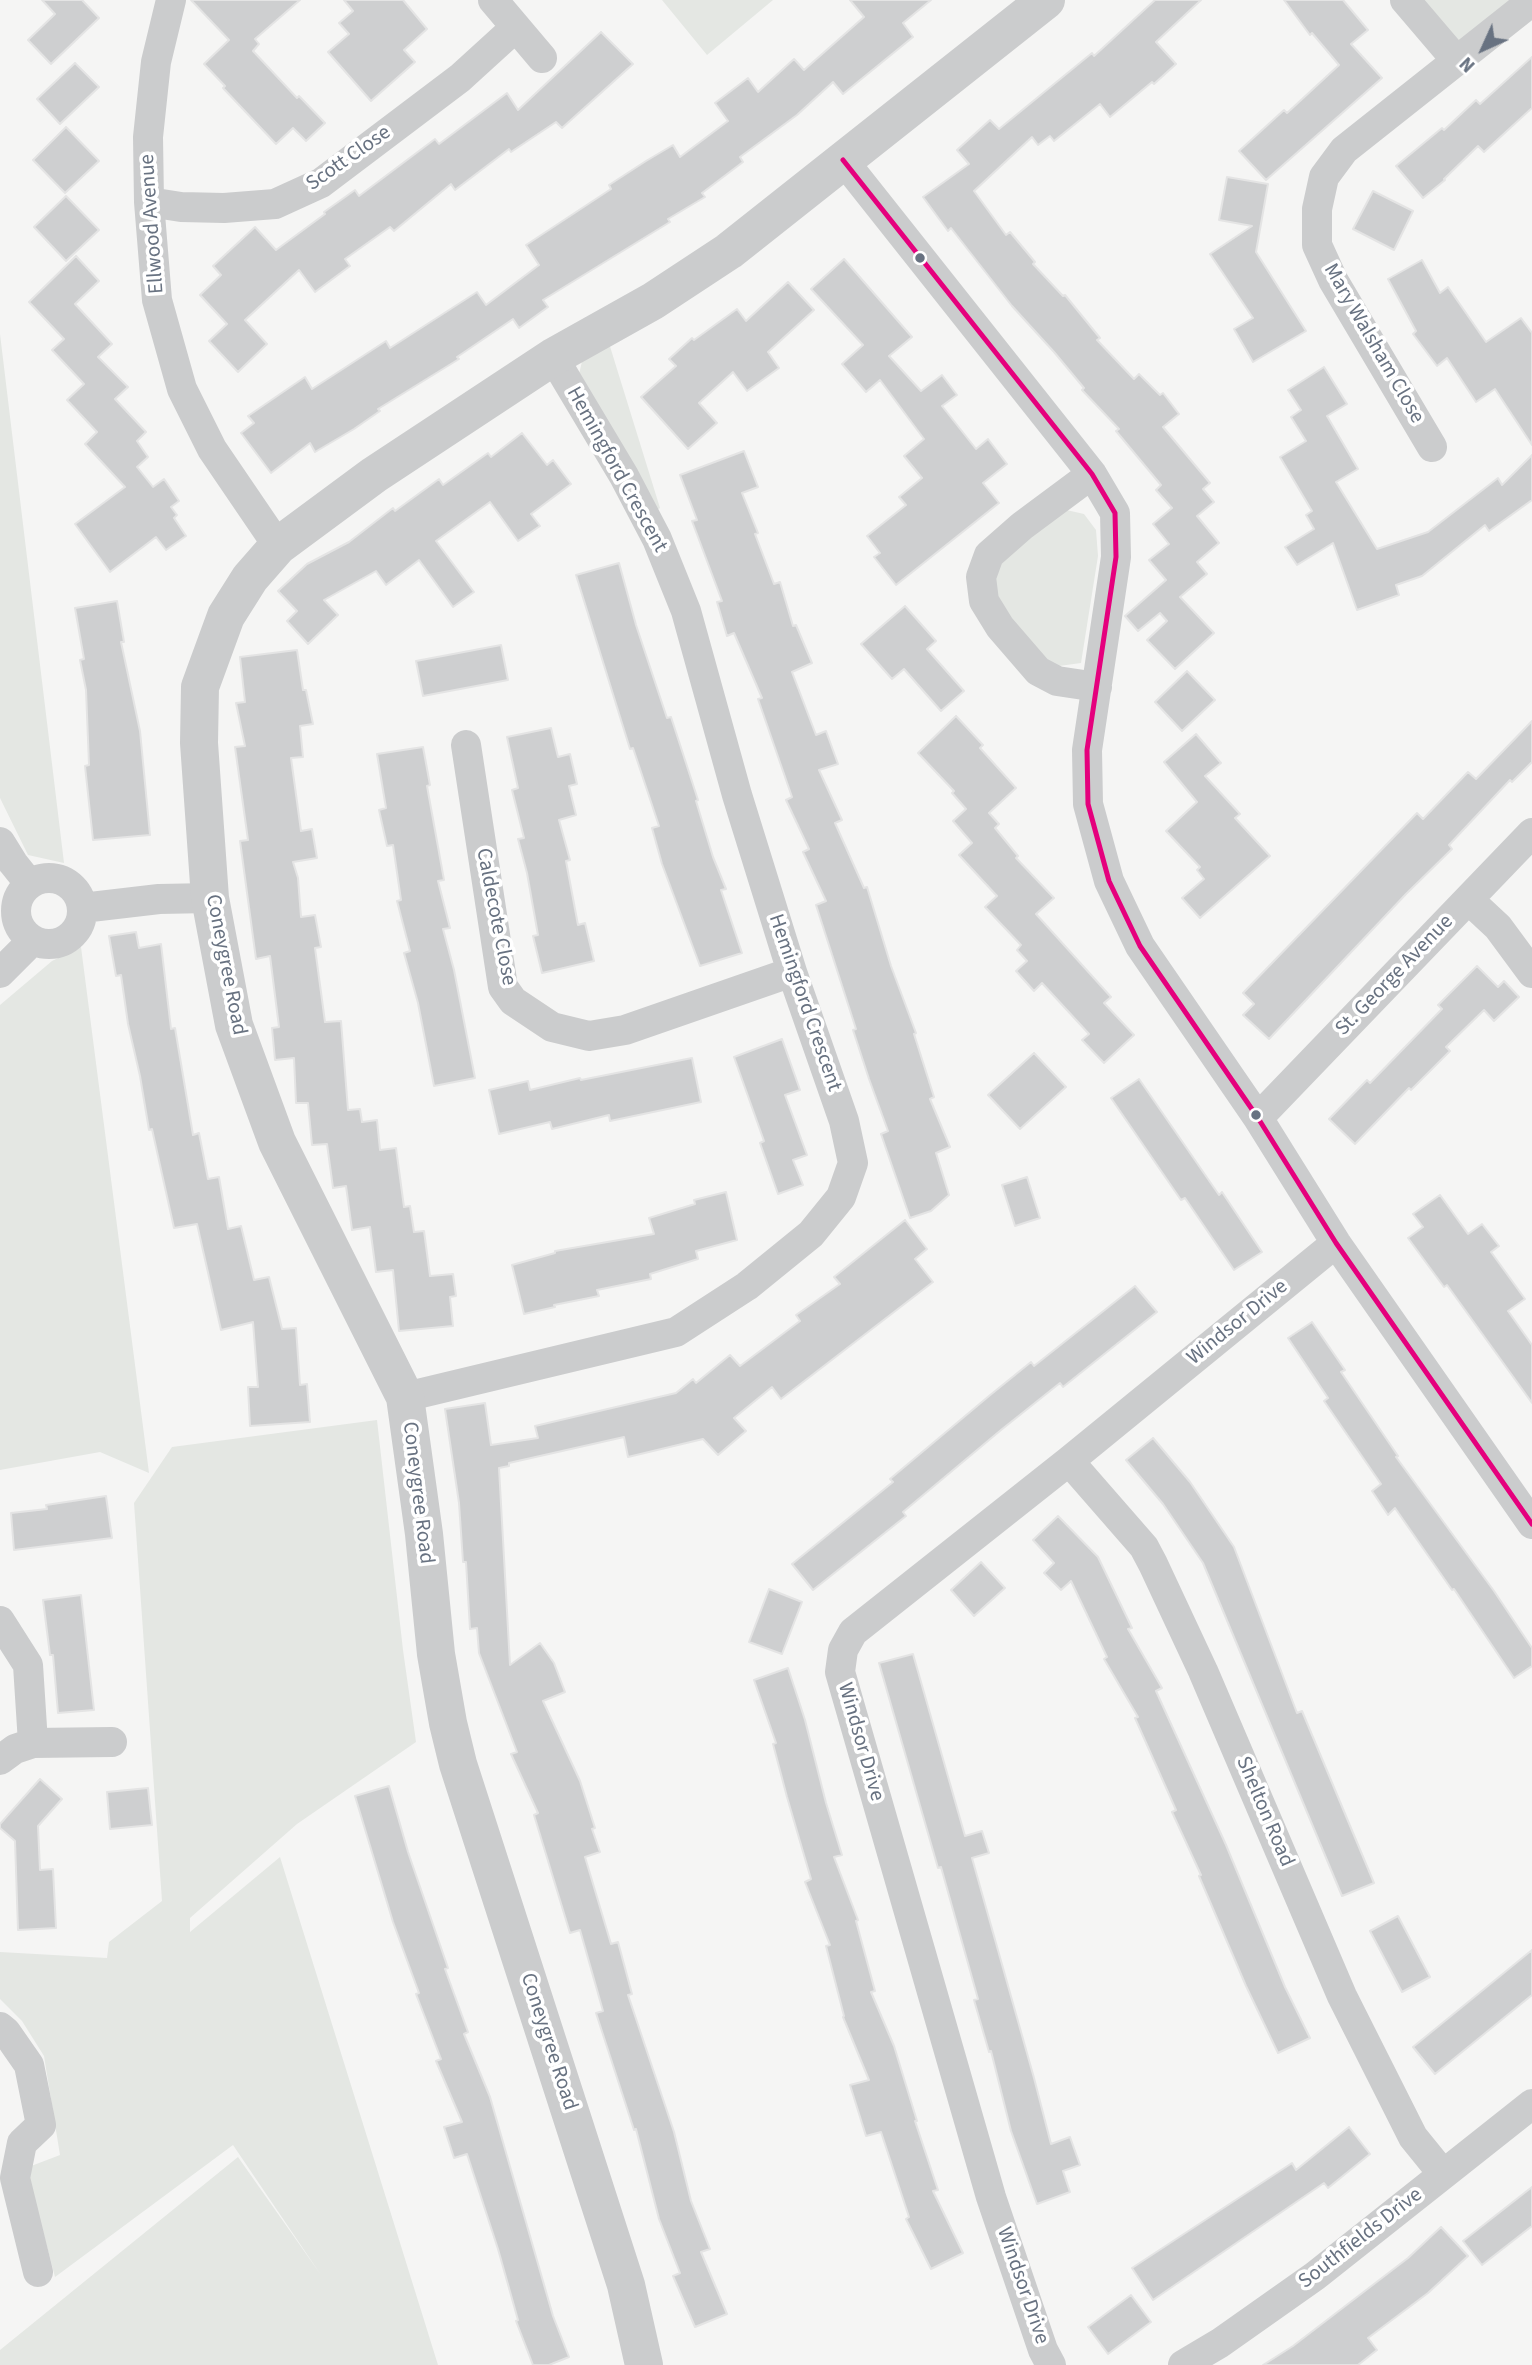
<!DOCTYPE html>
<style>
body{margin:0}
#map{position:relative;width:1532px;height:2365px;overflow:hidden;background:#f5f5f4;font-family:"Source Sans 3",sans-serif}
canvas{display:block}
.north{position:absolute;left:1448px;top:14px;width:70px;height:70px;-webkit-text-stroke:5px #fff;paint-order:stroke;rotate:225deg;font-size:19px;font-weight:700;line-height:28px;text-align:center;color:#687281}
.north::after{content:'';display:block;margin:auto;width:24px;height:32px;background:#687281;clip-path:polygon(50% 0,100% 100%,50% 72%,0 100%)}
</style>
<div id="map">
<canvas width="1532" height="2365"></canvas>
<div class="north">N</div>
</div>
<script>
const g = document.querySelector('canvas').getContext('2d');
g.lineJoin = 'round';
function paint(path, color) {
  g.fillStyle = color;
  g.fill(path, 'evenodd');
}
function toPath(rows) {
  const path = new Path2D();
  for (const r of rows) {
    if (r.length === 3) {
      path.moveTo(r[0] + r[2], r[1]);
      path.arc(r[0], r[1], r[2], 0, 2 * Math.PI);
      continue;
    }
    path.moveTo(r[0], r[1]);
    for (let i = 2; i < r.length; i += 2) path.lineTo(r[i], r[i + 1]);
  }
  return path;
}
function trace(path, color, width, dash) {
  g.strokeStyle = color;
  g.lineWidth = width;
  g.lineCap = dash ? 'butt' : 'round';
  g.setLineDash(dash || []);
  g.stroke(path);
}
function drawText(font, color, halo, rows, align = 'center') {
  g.font = font + ' "Source Sans 3",sans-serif';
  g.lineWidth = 7;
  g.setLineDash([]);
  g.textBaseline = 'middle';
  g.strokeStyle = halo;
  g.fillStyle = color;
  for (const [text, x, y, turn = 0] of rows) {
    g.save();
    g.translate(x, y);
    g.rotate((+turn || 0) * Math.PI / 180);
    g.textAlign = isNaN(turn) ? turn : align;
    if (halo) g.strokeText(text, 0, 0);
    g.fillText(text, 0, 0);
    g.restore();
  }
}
paint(toPath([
 [662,0,773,0,707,55],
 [1422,0,1515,0,1459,44],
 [0,334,64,863,28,855,0,798],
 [608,340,660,508,651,514,577,383,583,357],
 [1062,509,1084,514,1096,530,1098,556,1081,663,1059,666,1042,658,1001,617,993,570],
 [81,947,149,1473,100,1452,0,1470,0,1005,52,961],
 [377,1420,403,1650,416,1742,297,1824,190,1918,190,1932,280,1857,438,2365,0,2365,0,2350,238,2157,321,2275,233,2145,55,2277,26,2168,60,2155,44,2056,22,2021,0,1999,0,1952,107,1958,109,1942,162,1901,134,1503,172,1447]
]), '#e4e7e3');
const building = toPath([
 [42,0,82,0,99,18,51,64,28,40,55,14,42,0],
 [191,0,300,0,255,39,259,44,253,51,297,98,299,96,325,123,306,141,293,128,276,144,223,88,225,86,204,64,229,40,191,0],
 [344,0,403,0,427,29,404,50,415,62,371,101,328,52,349,34,339,23,353,11,344,0],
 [850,0,931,0,903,23,913,37,843,94,833,82,797,115,740,157,743,162,702,193,705,197,668,219,670,222,543,300,548,307,519,328,513,319,457,357,459,359,378,409,380,411,354,429,315,452,310,443,271,473,241,433,254,423,248,416,305,377,312,389,386,341,390,348,477,292,486,305,539,265,526,245,611,189,609,185,646,161,673,145,680,157,728,121,715,103,748,78,758,92,794,59,804,70,864,17,850,0],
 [1155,0,1201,0,1156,42,1176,64,1154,84,1152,82,1110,117,1100,104,1054,141,1050,136,1038,145,1032,137,974,191,1006,235,1010,232,1035,262,1033,264,1063,296,1065,295,1100,338,1097,340,1134,379,1139,374,1160,395,1163,393,1179,414,1163,427,1210,483,1203,489,1214,502,1197,516,1219,543,1197,562,1207,574,1180,597,1214,633,1175,669,1147,640,1167,621,1160,613,1138,631,1125,616,1166,580,1149,560,1169,544,1153,524,1172,508,1156,490,1161,485,1116,431,1119,429,1082,390,1084,388,1054,352,1012,306,951,228,948,231,923,197,969,164,957,150,990,120,999,129,1092,53,1094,56,1155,0],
 [1284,0,1343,0,1368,30,1351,44,1382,78,1266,180,1239,151,1284,110,1287,113,1339,65,1312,33,1310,35,1284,0],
 [601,32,633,64,562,128,556,122,511,152,509,149,455,190,451,184,394,231,390,227,345,259,350,266,315,292,299,270,245,320,267,344,238,372,209,341,227,324,200,295,221,275,213,266,255,227,276,250,325,214,324,212,355,190,359,196,435,139,439,144,507,93,518,110,601,32],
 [1532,57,1532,108,1484,152,1478,146,1444,179,1445,180,1423,198,1396,166,1442,128,1444,130,1476,100,1480,104,1532,57],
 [75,63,99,87,60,124,37,99,75,63],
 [66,127,99,161,65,193,33,160,66,127],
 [1227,177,1268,184,1256,252,1306,331,1253,362,1234,329,1253,318,1210,254,1252,226,1219,220,1227,177],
 [1373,191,1413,211,1394,250,1353,229,1373,191],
 [66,196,99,230,66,261,34,227,66,196],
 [76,256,99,281,75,304,112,344,98,357,128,387,115,399,146,432,137,441,148,457,137,467,153,487,164,479,179,501,171,507,177,515,174,518,186,536,166,550,156,537,110,572,75,524,125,487,85,444,97,432,67,400,84,384,52,350,64,339,29,302,76,256],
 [844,259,912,337,889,356,921,391,942,375,957,395,942,406,976,449,988,439,1007,464,983,483,999,503,896,585,874,557,880,553,867,536,906,505,899,497,922,478,904,456,924,439,880,380,866,392,842,364,863,345,811,289,844,259],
 [1422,260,1440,293,1448,287,1486,342,1521,318,1532,333,1532,445,1495,389,1476,402,1447,358,1437,366,1413,334,1416,331,1388,279,1422,260],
 [788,282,814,310,768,352,779,368,747,391,733,372,699,403,717,423,688,449,641,397,676,366,669,359,692,338,694,340,737,309,746,321,788,282],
 [1324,367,1347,404,1327,416,1358,469,1336,482,1377,549,1428,532,1498,478,1502,485,1532,455,1532,500,1489,531,1485,525,1422,576,1396,585,1399,595,1357,610,1333,543,1297,565,1285,547,1314,529,1306,515,1312,511,1280,457,1306,441,1291,417,1301,410,1288,390,1324,367],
 [522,433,547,465,553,460,571,484,531,514,540,526,518,541,490,502,436,541,474,592,453,607,419,560,386,585,376,571,324,600,338,615,308,644,287,621,297,611,278,591,307,564,349,542,393,508,395,511,439,479,443,485,488,453,491,457,522,433],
 [744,451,758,487,742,493,758,533,755,534,774,584,780,582,793,626,796,625,812,663,792,672,816,735,826,731,838,764,819,770,842,820,835,823,864,888,867,887,891,966,916,1033,914,1034,934,1097,930,1099,950,1147,936,1153,949,1195,931,1211,910,1218,881,1134,888,1131,869,1079,853,1030,856,1029,816,905,826,901,803,852,809,849,786,800,792,797,758,699,762,698,734,633,727,636,717,602,722,601,692,521,697,520,680,475,744,451],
 [619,563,636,625,667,718,671,717,698,800,696,801,713,857,726,889,721,890,742,953,700,966,662,864,652,828,659,826,633,748,630,749,576,575,619,563],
 [117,601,124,642,121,642,140,731,150,835,93,840,85,766,89,765,86,690,80,660,84,659,75,608,117,601],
 [905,606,936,641,927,649,964,691,941,711,904,669,892,679,861,644,905,606],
 [501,645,508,680,423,696,416,661,501,645],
 [297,650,303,690,306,690,313,724,300,726,303,757,291,758,301,831,312,829,317,858,293,862,298,878,301,917,315,915,321,947,315,948,325,1022,341,1021,348,1110,360,1109,362,1122,377,1120,380,1150,396,1148,404,1207,410,1206,414,1232,424,1231,430,1276,453,1274,456,1296,450,1297,453,1326,399,1331,393,1270,376,1272,370,1227,352,1230,346,1186,333,1188,327,1144,312,1145,308,1103,296,1103,294,1058,275,1060,272,1028,279,1027,270,956,256,959,240,841,248,840,235,747,245,746,236,703,245,702,240,657,297,650],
 [1187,671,1215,700,1182,731,1155,702,1187,671],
 [956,716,983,745,980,748,1016,788,989,813,999,824,995,828,1018,856,1016,858,1054,898,1036,914,1111,997,1104,1003,1134,1035,1104,1063,1082,1040,1089,1034,1042,983,1034,991,1016,971,1027,961,1017,950,1021,945,985,907,997,896,959,855,972,843,953,821,966,809,952,793,954,791,918,753,956,716],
 [1532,721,1532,762,1512,782,1510,780,1449,845,1452,849,1406,894,1269,1039,1243,1015,1254,1004,1243,993,1417,813,1423,819,1468,772,1476,779,1532,721],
 [551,728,558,757,570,754,577,784,569,786,576,815,559,820,570,860,566,861,578,925,585,923,594,961,542,973,533,936,538,935,527,873,518,839,524,838,512,790,518,788,507,737,551,728],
 [1196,734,1221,763,1205,776,1240,814,1235,818,1270,856,1200,918,1182,898,1204,879,1197,870,1200,867,1166,831,1197,802,1164,762,1196,734],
 [423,747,430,785,427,786,444,880,438,881,450,928,443,929,454,970,475,1078,434,1086,418,1003,404,953,410,951,397,901,401,900,393,845,387,846,379,810,386,808,377,754,423,747],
 [136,932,139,948,161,944,171,1029,175,1028,193,1135,199,1133,208,1179,219,1177,228,1229,241,1226,254,1280,269,1277,282,1329,296,1328,300,1385,307,1384,310,1422,250,1426,248,1387,258,1387,253,1322,221,1330,197,1224,174,1228,152,1129,149,1130,140,1076,128,1024,121,975,116,976,109,936,136,932],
 [1477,966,1498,987,1504,981,1519,997,1494,1021,1484,1010,1446,1047,1450,1051,1411,1090,1409,1088,1355,1144,1329,1119,1367,1080,1370,1083,1442,1009,1438,1005,1477,966],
 [782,1039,800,1090,785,1095,807,1155,793,1160,803,1185,778,1194,760,1143,764,1141,734,1057,782,1039],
 [1034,1053,1066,1087,1020,1129,988,1095,1034,1053],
 [692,1058,701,1102,610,1121,609,1115,552,1129,550,1122,499,1134,489,1090,528,1081,530,1090,580,1078,581,1080,692,1058],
 [1139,1079,1219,1195,1222,1192,1262,1252,1234,1270,1185,1198,1181,1200,1111,1098,1139,1079],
 [1027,1177,1040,1218,1015,1226,1002,1185,1027,1177],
 [726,1192,737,1240,696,1251,698,1259,650,1274,651,1279,597,1290,599,1296,554,1305,555,1307,524,1314,512,1265,555,1253,555,1251,654,1234,649,1218,695,1204,694,1200,726,1192],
 [1440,1195,1468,1234,1482,1224,1499,1246,1491,1252,1525,1299,1508,1311,1532,1345,1532,1403,1447,1285,1444,1287,1408,1238,1423,1227,1413,1214,1440,1195],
 [905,1220,927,1249,915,1259,933,1282,781,1399,772,1387,734,1418,746,1431,718,1455,703,1439,628,1457,624,1437,509,1463,509,1466,499,1468,510,1665,540,1643,554,1663,565,1692,543,1701,580,1781,595,1828,592,1829,600,1852,585,1857,611,1944,618,1942,632,1994,628,1995,674,2132,691,2201,710,2249,701,2252,727,2314,695,2327,673,2276,680,2273,659,2219,636,2129,634,2130,596,2013,603,2011,580,1930,570,1933,534,1815,538,1813,511,1754,517,1752,479,1653,477,1628,470,1629,466,1562,463,1562,459,1503,445,1409,485,1403,491,1445,538,1438,535,1426,676,1393,693,1379,696,1383,730,1355,740,1366,800,1321,796,1315,840,1284,834,1277,905,1220],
 [1135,1286,1157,1312,1063,1387,1060,1383,1001,1430,903,1512,906,1516,813,1590,792,1564,893,1482,890,1479,989,1396,1031,1362,1034,1366,1135,1286],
 [1312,1322,1345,1370,1341,1372,1398,1456,1396,1457,1494,1591,1532,1648,1532,1666,1514,1678,1454,1589,1452,1590,1395,1508,1388,1515,1372,1491,1381,1484,1324,1401,1328,1398,1288,1338,1312,1322],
 [1153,1438,1190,1482,1234,1547,1297,1713,1302,1711,1374,1883,1342,1896,1203,1563,1163,1504,1126,1460,1153,1438],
 [106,1496,112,1538,14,1550,11,1513,47,1509,46,1505,106,1496],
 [1058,1516,1098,1557,1132,1628,1128,1629,1162,1688,1156,1691,1226,1845,1285,1987,1310,2038,1278,2053,1246,1986,1199,1876,1201,1875,1172,1812,1176,1810,1135,1718,1138,1717,1104,1659,1107,1657,1071,1581,1061,1590,1044,1573,1054,1563,1033,1540,1058,1516],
 [981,1562,1005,1588,974,1616,951,1590,981,1562],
 [769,1589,802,1602,782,1654,749,1642,769,1589],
 [81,1595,94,1710,58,1713,53,1655,50,1655,43,1600,81,1595],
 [913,1654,965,1836,982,1831,989,1853,972,1858,1034,2078,1051,2144,1070,2137,1080,2165,1063,2171,1070,2192,1037,2204,1011,2131,991,2051,989,2052,974,2000,978,1999,941,1867,938,1868,879,1663,913,1654],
 [788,1668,805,1720,826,1803,842,1855,834,1857,858,1920,856,1921,875,1991,871,1992,894,2046,917,2121,915,2121,938,2190,933,2191,963,2253,931,2269,906,2219,909,2217,881,2132,866,2136,850,2085,869,2080,843,2017,844,2016,826,1946,830,1945,805,1882,811,1879,787,1797,773,1744,776,1743,754,1680,788,1668],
 [40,1779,62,1799,38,1826,40,1870,53,1869,56,1928,18,1930,15,1841,0,1828,0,1824,40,1779],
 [389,1786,408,1852,448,1968,445,1969,468,2032,464,2034,490,2097,553,2316,569,2357,549,2365,533,2365,516,2321,518,2320,498,2249,467,2154,454,2158,444,2127,462,2122,436,2061,441,2059,416,1994,419,1993,393,1922,355,1796,389,1786],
 [148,1788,152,1825,110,1829,107,1792,148,1788],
 [1398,1916,1430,1977,1402,1992,1370,1931,1398,1916],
 [1532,1950,1532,1995,1435,2074,1413,2047,1532,1950],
 [1349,2127,1370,2154,1328,2188,1324,2183,1153,2300,1132,2268,1292,2163,1296,2170,1349,2127],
 [1532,2187,1532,2226,1482,2265,1463,2241,1532,2187],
 [1441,2227,1468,2256,1428,2293,1368,2338,1377,2350,1358,2365,1263,2365,1293,2346,1408,2258,1441,2227],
 [1131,2295,1151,2322,1108,2354,1088,2327,1131,2295]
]);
paint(building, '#cecfd0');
trace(building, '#e4e4e4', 2);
trace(toPath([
 [171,0,156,62,148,137,149,202,157,300,182,389,212,449,278,546],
 [493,0,542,58],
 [1405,0,1457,61],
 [843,160,1092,474,1115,513,1116,557,1087,750,1088,804,1109,881,1140,946,1258,1118,1336,1243,1532,1524],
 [149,202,181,207,224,208,275,204,321,183,460,78,516,27],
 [1432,447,1333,280,1317,245,1317,209,1324,177,1344,150,1532,1],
 [1092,474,1022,526,989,555,981,577,984,601,1000,627,1038,671,1057,681,1097,687],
 [466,745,503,987,513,1001,552,1027,589,1036,625,1030,792,972],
 [0,842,13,863,29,883],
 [49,911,33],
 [1469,900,1498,927,1532,973],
 [82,908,159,899,210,898],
 [0,973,33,940],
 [1258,1118,1532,833],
 [405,1397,676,1332,747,1286,811,1234,841,1197,853,1163,844,1121,792,972,737,795,686,611,657,539,624,476,553,357],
 [1069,1461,1144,1547,1153,1564,1203,1671,1342,1996,1413,2137,1443,2174],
 [0,1621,28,1665,33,1743],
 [0,1760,15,1749,33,1743,112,1742],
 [0,2027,6,2032,29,2065,41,2125,22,2143,15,2178,38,2272],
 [1051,2365,1043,2350,991,2197,840,1672,843,1650,853,1632,1069,1461,1336,1243],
 [1183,2365,1220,2343,1315,2276,1532,2104]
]), '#cbcccd', 30);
trace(toPath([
 [644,2365,626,2285,458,1764,448,1723,436,1654,424,1534,405,1397,277,1142,234,1025,210,898,199,743,200,687,226,616,250,578,278,546,374,475,553,357,653,301,729,251,1046,0]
]), '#cbcccd', 38);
trace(toPath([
 [843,160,1092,474,1115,513,1116,557,1087,750,1088,804,1109,881,1140,946,1258,1118,1336,1243,1532,1524]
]), '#e5007d', 5);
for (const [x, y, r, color] of [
 [920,258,6,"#687281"],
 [1256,1115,6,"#687281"]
]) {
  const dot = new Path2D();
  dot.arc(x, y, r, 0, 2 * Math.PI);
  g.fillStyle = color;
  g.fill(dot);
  trace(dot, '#fff', 2.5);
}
drawText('21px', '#687281', '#fff', [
 ["Scott Close",349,159,-35],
 ["Ellwood Avenue",153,224,-94],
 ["Mary Walsham Close",1373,344,60],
 ["Hemingford Crescent",616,470,61],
 ["Caldecote Close",495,917,79],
 ["Coneygree Road",225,965,79],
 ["St. George Avenue",1395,976,-46],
 ["Hemingford Crescent",804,1003,71],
 ["Windsor Drive",1238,1323,-39],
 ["Coneygree Road",417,1493,83],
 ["Windsor Drive",860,1742,74],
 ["Shelton Road",1264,1812,67],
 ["Coneygree Road",548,2042,72],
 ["Southfields Drive",1361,2239,-38],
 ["Windsor Drive",1022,2286,71]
]);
</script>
